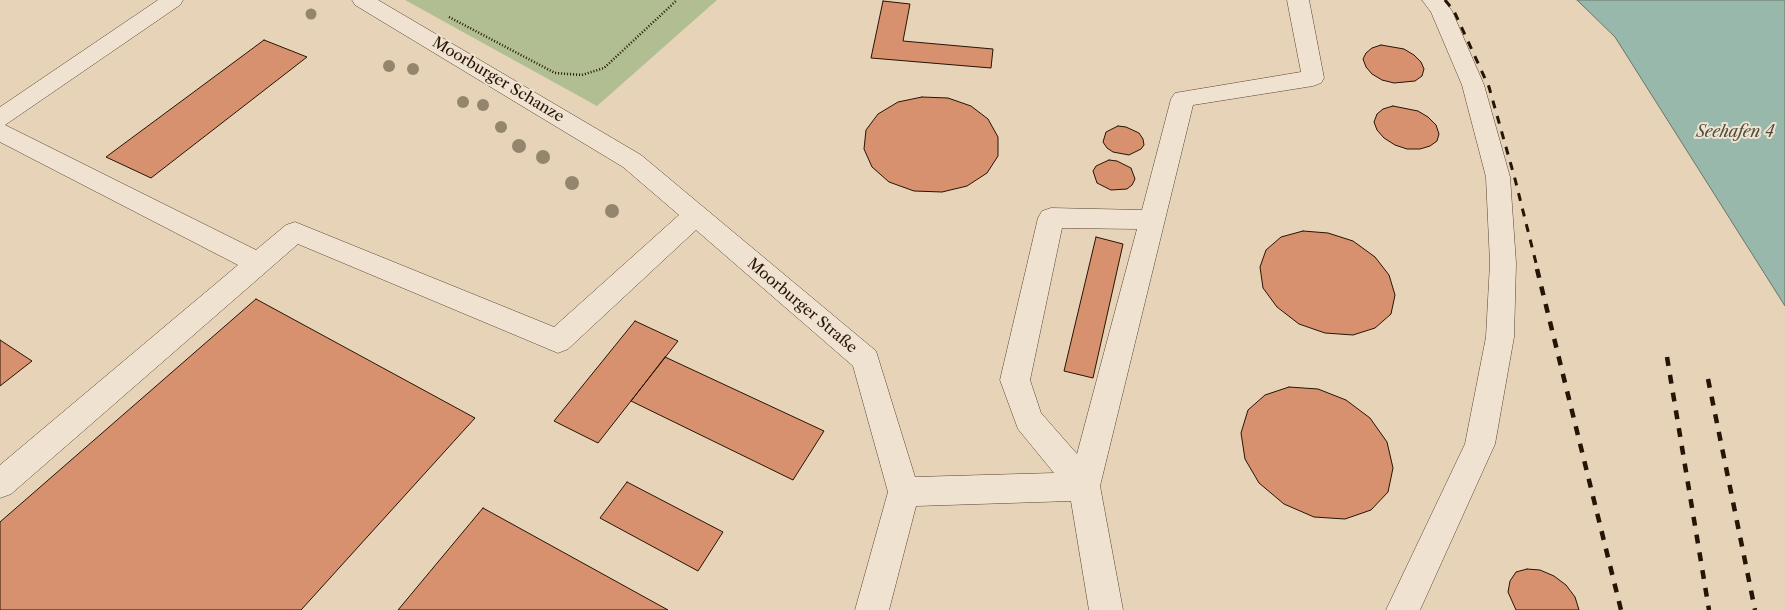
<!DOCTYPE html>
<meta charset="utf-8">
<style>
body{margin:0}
canvas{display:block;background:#e7d3b7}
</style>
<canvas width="1785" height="610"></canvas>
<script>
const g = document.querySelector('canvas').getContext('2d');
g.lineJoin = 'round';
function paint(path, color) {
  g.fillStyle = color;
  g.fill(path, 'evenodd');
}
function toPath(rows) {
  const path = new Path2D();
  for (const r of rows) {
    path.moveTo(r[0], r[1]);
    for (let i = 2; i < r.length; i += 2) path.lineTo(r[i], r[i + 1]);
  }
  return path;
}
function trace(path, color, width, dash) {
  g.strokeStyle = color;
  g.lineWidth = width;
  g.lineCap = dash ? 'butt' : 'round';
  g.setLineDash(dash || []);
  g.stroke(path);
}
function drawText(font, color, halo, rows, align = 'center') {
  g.font = font + ' "Libre Caslon Text",serif';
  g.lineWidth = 4;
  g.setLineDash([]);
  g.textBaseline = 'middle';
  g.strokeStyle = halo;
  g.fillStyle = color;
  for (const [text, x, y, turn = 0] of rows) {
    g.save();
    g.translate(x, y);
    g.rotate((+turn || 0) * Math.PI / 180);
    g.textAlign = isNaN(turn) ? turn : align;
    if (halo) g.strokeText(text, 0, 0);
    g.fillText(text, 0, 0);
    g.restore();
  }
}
paint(toPath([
 [405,0,717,0,597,106]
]), '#b1be92');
const water = toPath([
 [1577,0,1785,0,1785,306,1615,37,1577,0]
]);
paint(water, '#97b8ab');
trace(water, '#6a7669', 1);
const building = toPath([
 [883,1,910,4,903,41,993,49,991,68,871,58,883,1],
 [264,40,307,57,151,178,106,157,264,40],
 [1381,45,1404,49,1414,55,1421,62,1424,69,1422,76,1415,81,1394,83,1382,80,1372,74,1366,67,1363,59,1366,53,1372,48,1381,45],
 [922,97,948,98,971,106,988,119,998,137,998,156,987,173,967,186,942,192,914,191,889,182,872,167,864,149,866,130,878,114,898,102,922,97],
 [1393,106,1418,111,1428,117,1436,125,1439,134,1437,141,1430,146,1420,149,1407,149,1395,145,1384,138,1377,130,1374,122,1377,114,1383,109,1393,106],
 [1118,126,1126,127,1139,133,1143,139,1144,145,1141,149,1129,155,1113,152,1107,148,1103,142,1106,132,1118,126],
 [1109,160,1117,161,1131,168,1135,179,1132,185,1127,189,1111,190,1097,183,1093,171,1096,166,1109,160],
 [1303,231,1328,233,1353,241,1375,257,1389,275,1395,295,1391,314,1375,328,1353,335,1325,333,1299,324,1277,307,1263,288,1260,267,1266,250,1281,237,1303,231],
 [1096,237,1123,244,1093,378,1064,371,1096,237],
 [256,299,475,418,301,610,0,610,0,522,256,299],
 [635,321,678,341,598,443,554,421,635,321],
 [0,340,32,361,0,386,0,340],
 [665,357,824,431,793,480,631,401,665,357],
 [1289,387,1318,389,1346,400,1370,418,1387,442,1393,468,1388,492,1371,510,1345,519,1314,517,1284,504,1259,483,1245,459,1241,433,1248,410,1265,395,1289,387],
 [627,482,723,532,698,571,600,518,627,482],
 [483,508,668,610,398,610,483,508],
 [1527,569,1540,570,1554,576,1566,585,1575,597,1579,610,1516,610,1508,592,1510,581,1516,572,1527,569]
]);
paint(building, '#d8916e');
trace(building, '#261405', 1);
const minor = toPath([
 [158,0,183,0,180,5,5,125,256,250,286,225,295,222,554,327,679,215,623,167,355,5,352,0,378,0,641,155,876,351,915,477,1054,473,1018,429,1000,380,1038,218,1042,211,1051,208,1142,210,1171,99,1175,93,1301,72,1287,0,1309,0,1324,78,1321,83,1313,86,1193,105,1100,486,1123,610,1089,610,1071,501,916,506,889,610,855,610,888,492,853,366,696,230,568,349,558,353,298,244,11,494,0,498,0,465,238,265,0,142,0,107,158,0],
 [1062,228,1137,229,1077,454,1041,413,1030,380,1062,228],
 [1422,0,1444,0,1452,11,1484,85,1510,177,1516,263,1514,337,1495,444,1420,610,1386,610,1465,444,1486,337,1490,263,1486,177,1462,85,1431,12,1422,0]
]);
trace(minor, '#564432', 1);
trace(toPath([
 [449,17,555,73,582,75,604,68,677,0]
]), '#261405', 2.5, [1, 2]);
paint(minor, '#efe2d0');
trace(toPath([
 [1445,0,1454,11,1489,87,1515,179,1538,271]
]), '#261405', 3, [8, 8]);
trace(toPath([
 [1537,269,1621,610],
 [1667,357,1709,610],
 [1708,379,1755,610]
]), '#261405', 4.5, [9, 9]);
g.fillStyle = '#94866c';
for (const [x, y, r] of [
 [311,14,5.5],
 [389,66,6],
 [413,69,6],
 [463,102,6],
 [483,105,6],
 [501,127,6],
 [519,146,7],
 [543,157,7],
 [572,183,7],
 [612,211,7]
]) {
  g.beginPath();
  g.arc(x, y, r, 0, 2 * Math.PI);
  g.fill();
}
drawText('15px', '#261405', '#efe2d0', [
 ["Moorburger Schanze",498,80,31],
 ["Moorburger Straße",802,306,40]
]);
drawText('italic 16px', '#4e4d3f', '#efe2d0', [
 ["Seehafen 4",1735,132]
]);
</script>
